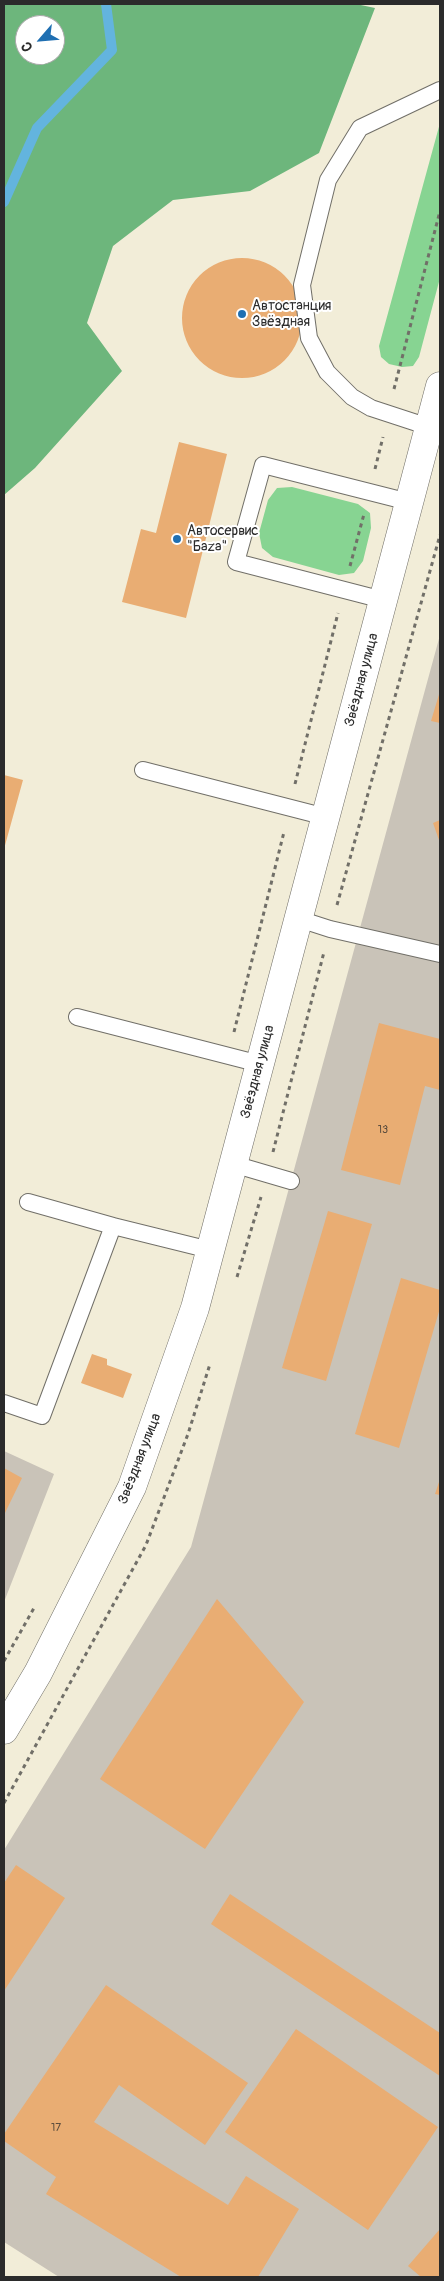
<!DOCTYPE html>
<meta charset="utf-8">
<style>
body{margin:0}
#map{position:relative;width:444px;height:2281px;overflow:hidden;background:#f2edd8;font-family:Pangolin,sans-serif}
canvas{display:block}
.frame{position:absolute;inset:0;border:5px solid #2b2b2b;pointer-events:none}
.north{position:absolute;left:15px;top:15px;width:50px;height:50px;box-sizing:border-box;background:#fff;border:1px solid #aaa;border-radius:50%;rotate:243deg;font-size:14px;font-weight:700;line-height:20px;text-align:center;color:#2b2b2b}
.north::after{content:'';display:block;margin:auto;width:18px;height:22px;background:#1f6fb2;clip-path:polygon(50% 0,100% 100%,50% 72%,0 100%)}
</style>
<div id="map">
<canvas width="444" height="2281"></canvas>
<div class="frame"></div>
<div class="north">С</div>
</div>
<script>
const g = document.querySelector('canvas').getContext('2d');
g.lineJoin = 'round';
function paint(path, color) {
  g.fillStyle = color;
  g.fill(path, 'evenodd');
}
function toPath(rows) {
  const path = new Path2D();
  for (const r of rows) {
    if (r.length === 3) {
      path.moveTo(r[0] + r[2], r[1]);
      path.arc(r[0], r[1], r[2], 0, 2 * Math.PI);
      continue;
    }
    path.moveTo(r[0], r[1]);
    for (let i = 2; i < r.length; i += 2) path.lineTo(r[i], r[i + 1]);
  }
  return path;
}
function trace(path, color, width, dash) {
  g.strokeStyle = color;
  g.lineWidth = width;
  g.lineCap = dash ? 'butt' : 'round';
  g.setLineDash(dash || []);
  g.stroke(path);
}
function drawText(font, color, halo, rows, align = 'center') {
  g.font = font + ' Pangolin,sans-serif';
  g.lineWidth = 4;
  g.setLineDash([]);
  g.textBaseline = 'middle';
  g.strokeStyle = halo;
  g.fillStyle = color;
  for (const [text, x, y, turn = 0] of rows) {
    g.save();
    g.translate(x, y);
    g.rotate((+turn || 0) * Math.PI / 180);
    g.textAlign = isNaN(turn) ? turn : align;
    if (halo) g.strokeText(text, 0, 0);
    g.fillText(text, 0, 0);
    g.restore();
  }
}
paint(toPath([
 [440,635,440,2277,59,2277,4,2242,4,1850,191,1547],
 [4,1451,54,1474,4,1602]
]), '#c9c3b8');
paint(toPath([
 [440,123,440,278,419,357,413,366,402,367,389,364,381,357,379,346],
 [292,487,358,504,370,513,371,528,363,561,354,573,339,575,273,557,262,548,259,533,268,500,277,488]
]), '#87d492');
paint(toPath([
 [4,4,356,4,375,8,319,153,250,191,173,200,113,246,87,323,122,371,35,468,4,495],
 [25,25,55,25,55,55,25,55]
]), '#6db67c');
trace(toPath([
 [4,202,37,128,112,50,106,4]
]), '#63b4de', 10);
paint(toPath([
 [242,318,60],
 [179,442,227,454,186,618,122,602,141,529,156,533],
 [440,691,440,723,431,721],
 [4,775,23,780,4,849],
 [440,820,440,843,433,823],
 [379,1023,440,1039,440,1090,425,1086,400,1185,341,1170],
 [328,1211,372,1224,326,1381,282,1368],
 [401,1278,440,1290,440,1308,399,1448,355,1434],
 [92,1354,107,1359,107,1365,132,1374,123,1398,81,1383],
 [4,1468,22,1478,4,1515],
 [440,1479,440,1495,435,1494],
 [217,1599,304,1702,205,1849,100,1779],
 [16,1865,65,1898,4,1991,4,1883],
 [230,1894,440,2033,440,2076,211,1924],
 [106,1985,248,2083,205,2145,119,2085,94,2122,228,2205,246,2176,299,2209,258,2277,181,2277,46,2194,56,2177,4,2141,4,2134],
 [296,2029,438,2127,368,2230,225,2132],
 [440,2229,440,2277,421,2277,408,2266]
]), '#e9ad73');
const lane = toPath([
 [429,427,371,408,352,397,327,372,309,338,302,285,328,180,360,128,440,90],
 [383,600,236,562,263,465,409,502],
 [143,770,326,817],
 [299,919,330,929,440,954],
 [77,1017,260,1064],
 [233,1164,291,1181],
 [28,1202,113,1226],
 [4,1403,42,1416,113,1226,210,1250]
]);
const primary = toPath([
 [4,1730,38,1673,132,1487,195,1308,440,386]
]);
trace(lane, '#716f68', 18);
trace(primary, '#716f68', 29);
trace(toPath([
 [394,389,440,211],
 [375,469,383,437],
 [350,566,364,514],
 [295,784,338,613],
 [337,905,440,535],
 [234,1032,284,832],
 [273,1152,324,952],
 [237,1277,261,1197],
 [4,1661,34,1608],
 [4,1803,146,1545,188,1434,210,1364]
]), '#716f68', 3, [4, 4]);
trace(lane, '#fff', 16);
trace(primary, '#fff', 28);
for (const [x, y, r, color] of [
 [242,314,5,"#1f6fb2"],
 [177,539,5,"#1f6fb2"]
]) {
  const dot = new Path2D();
  dot.arc(x, y, r, 0, 2 * Math.PI);
  g.fillStyle = color;
  g.fill(dot);
  trace(dot, '#fff', 2);
}
drawText('11px', '#5a4c3d', null, [
 ["13",383,1130],
 ["17",56,2128]
]);
drawText('14px', '#2b2b2b', '#fff', [
 ["Автостанция",252,306],
 ["Звёздная",252,322],
 ["Автосервис",187,531],
 ["\"Баzа\"",187,547]
], 'left');
drawText('14px', '#2b2b2b', '#fff', [
 ["Звёздная улица",362,680,-75],
 ["Звёздная улица",258,1072,-75],
 ["Звёздная улица",140,1459,-69]
]);
</script>
